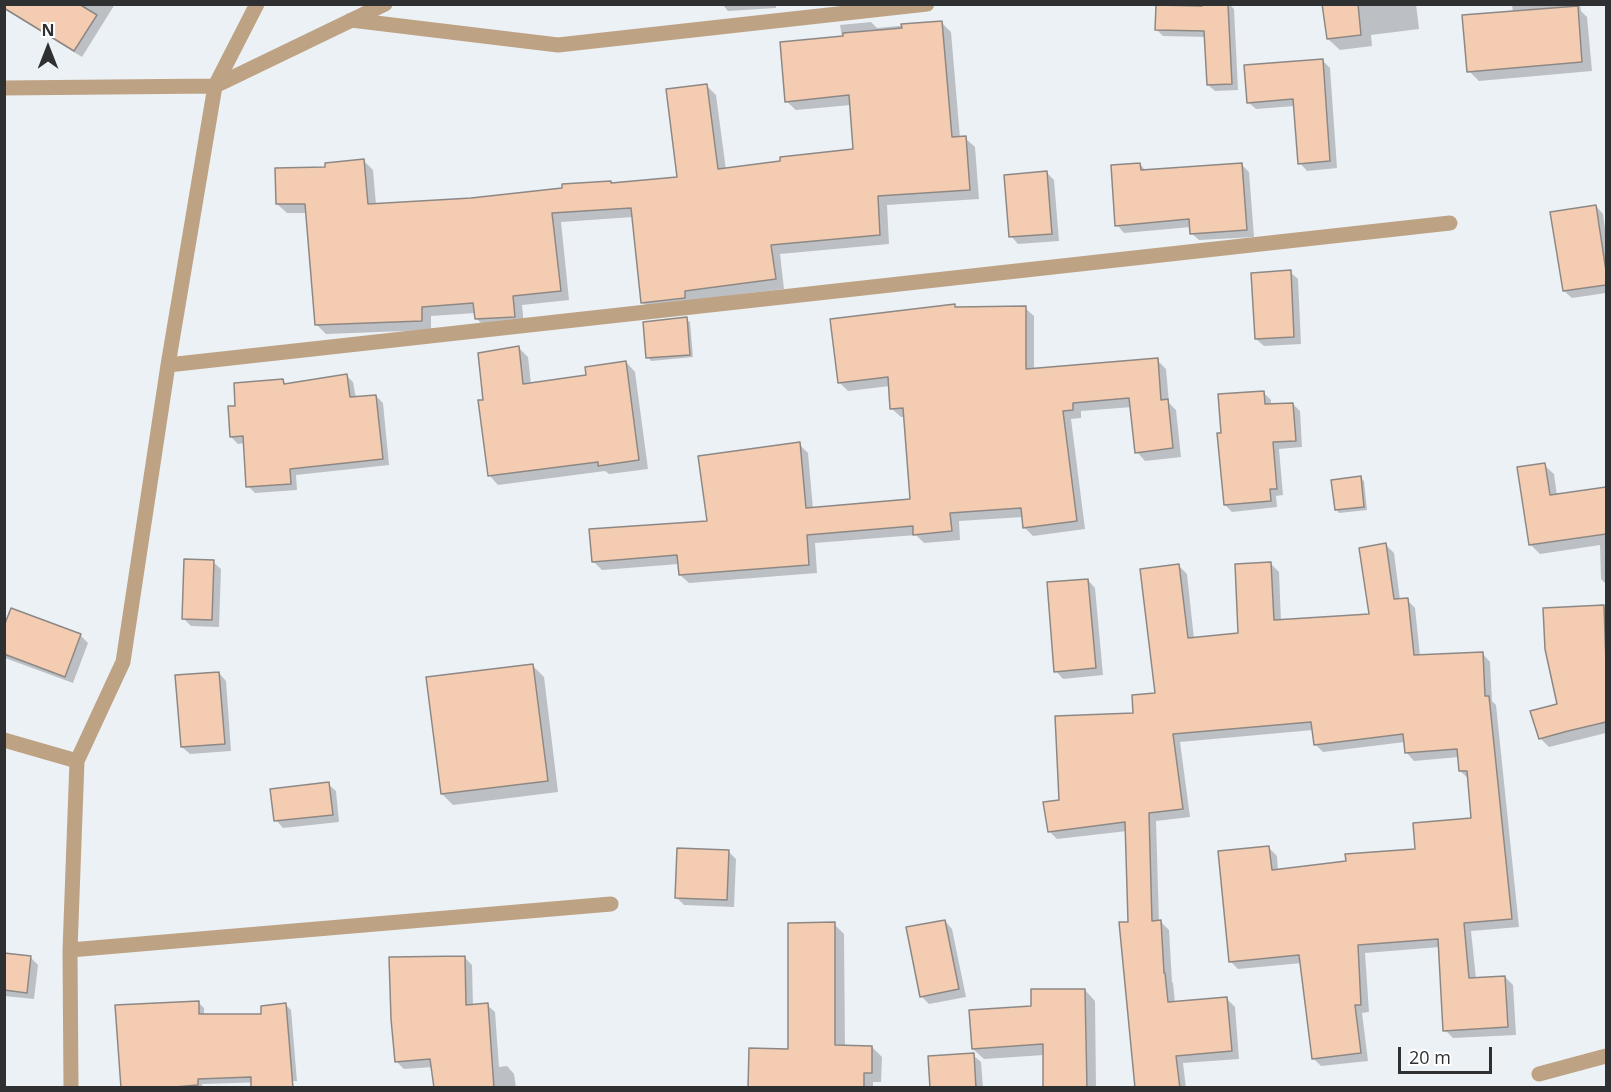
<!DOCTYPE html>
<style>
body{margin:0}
#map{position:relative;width:1611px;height:1092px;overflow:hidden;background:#ebf1f5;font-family:"Open Sans",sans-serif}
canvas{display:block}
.frame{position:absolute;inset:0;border:6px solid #2e3031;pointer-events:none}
.north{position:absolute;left:18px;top:18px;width:60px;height:60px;-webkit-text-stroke:4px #fff;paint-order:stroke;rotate:0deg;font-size:16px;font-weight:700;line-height:24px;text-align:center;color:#2e3031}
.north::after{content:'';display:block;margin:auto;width:21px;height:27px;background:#2e3031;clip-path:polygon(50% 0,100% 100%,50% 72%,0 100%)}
.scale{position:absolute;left:1398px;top:1047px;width:94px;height:27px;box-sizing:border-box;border:3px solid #2e3031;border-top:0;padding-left:8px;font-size:18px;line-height:21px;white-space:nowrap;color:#2e3031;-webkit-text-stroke:4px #fff;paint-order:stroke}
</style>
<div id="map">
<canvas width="1611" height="1092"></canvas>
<div class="frame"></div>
<div class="north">N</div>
<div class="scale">20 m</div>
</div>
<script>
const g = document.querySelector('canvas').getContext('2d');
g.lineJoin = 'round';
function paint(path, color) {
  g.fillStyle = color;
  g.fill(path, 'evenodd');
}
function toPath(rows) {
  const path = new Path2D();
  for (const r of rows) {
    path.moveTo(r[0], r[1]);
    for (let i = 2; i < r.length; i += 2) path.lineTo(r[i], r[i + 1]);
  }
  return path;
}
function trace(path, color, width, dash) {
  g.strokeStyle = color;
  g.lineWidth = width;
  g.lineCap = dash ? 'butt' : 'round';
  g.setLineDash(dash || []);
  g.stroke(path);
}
paint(toPath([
 [4,4,115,4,82,57,4,9],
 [722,4,776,4,776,8,728,11],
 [1204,4,1229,4,1234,9,1238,90,1215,91,1208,85,1205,37,1163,36,1156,29,1204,8],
 [1323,4,1416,4,1419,29,1371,35,1372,46,1340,50,1328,39],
 [1512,4,1580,4,1581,11,1587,17,1592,71,1479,81,1469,71,1513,13],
 [871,22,877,28,941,22,951,32,960,138,965,138,975,147,979,199,887,205,889,244,780,254,784,289,694,300,652,312,642,302,633,217,561,222,569,300,522,305,524,326,486,328,476,318,476,313,431,316,431,330,326,334,317,325,307,213,287,213,277,204,327,168,363,160,373,170,376,205,471,199,679,178,706,85,716,95,726,170,855,150,851,105,796,110,786,101,842,37,840,25],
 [1322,60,1330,68,1337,168,1307,171,1300,163,1295,106,1256,109,1248,102],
 [1140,164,1146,171,1242,165,1249,172,1254,237,1199,240,1191,233,1191,227,1124,233,1117,225],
 [1046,172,1054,180,1059,241,1018,244,1011,236],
 [1596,206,1603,214,1606,236,1606,293,1572,298,1564,291],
 [1290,272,1298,279,1301,344,1264,346,1256,339],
 [955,306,958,308,1025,308,1034,316,1034,370,1157,360,1166,369,1169,403,1176,410,1181,457,1145,461,1137,452,1132,407,1081,411,1081,418,1071,419,1085,529,1033,536,1024,527,1023,517,959,521,960,540,924,543,916,535,815,543,817,573,689,583,680,575,679,564,602,570,593,561,708,522,799,444,808,453,813,509,912,500,905,417,901,417,892,409,890,386,848,391,839,382],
 [686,319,690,322,693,357,651,361,648,357],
 [519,348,528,357,531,384,588,377,626,362,635,372,648,469,609,474,605,471,498,485,489,475,484,401],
 [346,375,353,382,356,398,376,396,383,403,389,465,296,475,297,490,255,493,248,486,245,443,238,444,231,437,237,407,282,380,287,385],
 [1264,393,1271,400,1271,406,1293,404,1300,411,1302,447,1279,449,1283,495,1276,496,1277,507,1232,512,1225,505,1222,434],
 [1544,465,1554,474,1557,496,1606,488,1606,584,1601,579,1600,545,1540,554,1531,545],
 [1361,478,1364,481,1367,510,1339,513,1336,509],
 [1386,545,1394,553,1400,600,1407,600,1415,608,1420,656,1482,653,1490,662,1492,701,1496,705,1519,927,1471,931,1476,979,1505,977,1513,985,1516,1035,1453,1038,1445,1030,1440,947,1365,953,1369,1012,1362,1013,1368,1061,1321,1066,1313,1058,1302,963,1238,969,1230,961,1269,848,1277,856,1278,871,1347,862,1417,850,1473,819,1469,779,1460,771,1459,757,1414,761,1406,752,1405,742,1323,752,1315,744,1313,730,1180,742,1190,817,1156,821,1159,922,1161,922,1169,930,1172,982,1173,983,1175,1003,1227,999,1235,1007,1239,1059,1183,1063,1186,1088,1137,1088,1129,923,1127,831,1057,839,1049,831,1060,801,1134,714,1156,694,1179,566,1187,574,1194,639,1240,634,1271,564,1279,572,1281,621,1371,615],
 [213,562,221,569,219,627,191,626,183,618],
 [1088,580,1095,588,1103,675,1063,679,1056,671],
 [1603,607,1606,610,1606,733,1549,747,1540,738,1558,705],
 [4,630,80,635,88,643,73,683,5,658],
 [532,665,544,677,558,792,453,805,442,794],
 [219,673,226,681,231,751,190,754,182,747],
 [328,784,336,791,339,822,283,828,276,820],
 [729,852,736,859,734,907,684,905,676,897],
 [945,921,952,929,966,997,929,1004,921,996],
 [834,924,844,934,845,1047,872,1047,882,1057,881,1082,873,1082,873,1088,750,1088,790,1050],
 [4,954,30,957,38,965,34,999,4,996],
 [464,957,472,965,473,1006,487,1005,495,1012,499,1067,507,1066,514,1074,516,1088,436,1088,433,1067,404,1069,397,1062],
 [1085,990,1095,1001,1096,1088,1045,1088,1044,1055,984,1059,973,1049,1033,1007],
 [198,1002,204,1008,204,1015,263,1015,286,1005,291,1010,297,1081,202,1084,203,1088,122,1088],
 [973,1055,981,1062,983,1088,932,1088]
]), '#0003');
const building = toPath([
 [4,4,79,4,97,15,74,51,4,8,4,4],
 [1202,4,1228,4,1232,84,1207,85,1204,31,1155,30,1156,5,1202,6,1202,4],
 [1322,4,1358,4,1361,35,1327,39,1322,4],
 [1578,6,1582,62,1467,72,1462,15,1578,6],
 [942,21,952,137,966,136,970,190,878,196,880,235,771,245,776,279,685,291,685,298,641,303,631,208,552,213,561,291,513,296,515,317,475,319,473,303,422,307,422,321,315,325,305,204,276,204,275,168,325,167,325,163,364,159,368,204,471,198,562,188,562,184,611,181,611,183,677,177,666,89,707,84,718,169,780,161,780,157,853,149,849,95,785,102,780,42,843,36,843,33,902,28,901,24,942,21],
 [1323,59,1330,161,1298,164,1293,99,1247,103,1244,65,1323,59],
 [1140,163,1141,170,1242,163,1247,230,1190,234,1189,219,1115,226,1111,165,1140,163],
 [1047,171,1052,234,1009,237,1004,175,1047,171],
 [1596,205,1606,271,1606,285,1563,291,1550,212,1596,205],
 [1291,270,1294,337,1255,339,1251,273,1291,270],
 [955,304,955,307,1026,306,1026,369,1158,358,1161,400,1168,399,1173,448,1135,453,1129,398,1073,403,1073,410,1063,411,1077,521,1023,528,1021,508,950,513,952,531,913,535,913,526,807,535,809,565,679,575,677,555,592,562,589,529,707,521,698,456,800,442,806,508,910,499,903,408,890,409,888,377,838,383,830,319,955,304],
 [687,317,690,355,646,358,643,322,687,317],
 [519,346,523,384,586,375,585,367,626,361,639,460,598,466,598,462,488,476,478,400,483,400,478,353,519,346],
 [347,374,350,397,376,395,383,459,290,469,291,484,246,487,243,436,230,437,228,406,235,406,234,383,283,379,284,384,347,374],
 [1264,391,1265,404,1293,403,1296,441,1273,442,1277,489,1270,489,1271,501,1224,505,1217,433,1221,433,1218,394,1264,391],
 [1545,463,1550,495,1606,487,1606,534,1529,545,1517,467,1545,463],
 [1361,476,1364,507,1335,510,1331,480,1361,476],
 [1386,543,1394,599,1408,598,1414,655,1483,652,1485,696,1489,696,1512,919,1464,923,1469,978,1505,976,1508,1027,1443,1031,1438,939,1358,945,1361,1005,1355,1005,1361,1053,1312,1059,1299,955,1229,962,1218,851,1269,846,1272,870,1346,861,1345,854,1415,849,1413,823,1471,818,1467,771,1459,771,1457,749,1405,753,1403,734,1314,745,1311,722,1173,734,1183,809,1149,813,1152,921,1161,920,1164,973,1165,973,1168,1002,1227,997,1232,1051,1176,1056,1180,1088,1135,1088,1119,922,1128,922,1125,822,1048,832,1043,802,1059,800,1055,716,1133,713,1132,695,1155,693,1140,569,1179,564,1188,638,1238,633,1235,564,1271,562,1274,620,1369,614,1359,548,1386,543],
 [184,559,214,560,212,620,182,619,184,559],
 [1088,579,1096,668,1054,672,1047,582,1088,579],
 [1604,605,1606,663,1606,722,1568,731,1539,739,1530,711,1557,704,1545,649,1543,608,1604,605],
 [11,608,81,634,65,677,4,654,4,626,11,608],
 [533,664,548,781,441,794,426,677,533,664],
 [219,672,225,744,181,747,175,675,219,672],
 [329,782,333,815,274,821,270,789,329,782],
 [677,848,729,850,727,900,675,898,677,848],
 [945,920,959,989,920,997,906,927,945,920],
 [835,922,835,1045,872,1046,872,1073,864,1073,864,1088,748,1088,749,1048,788,1049,788,923,835,922],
 [4,953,31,956,27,993,4,990,4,953],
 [465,956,466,1005,488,1003,494,1088,434,1088,430,1059,395,1062,391,1019,389,957,465,956],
 [1031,989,1085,989,1087,1088,1043,1088,1043,1044,972,1049,969,1010,1031,1006,1031,989],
 [199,1001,199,1014,261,1014,261,1006,286,1003,293,1088,251,1088,251,1077,198,1079,198,1085,163,1088,121,1088,115,1005,199,1001],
 [974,1053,976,1088,930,1088,928,1056,974,1053]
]);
paint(building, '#f4ccb1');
trace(building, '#8e8885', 1.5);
trace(toPath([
 [351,20,558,45,927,4],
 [4,88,215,86,385,4],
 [168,365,1450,223],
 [4,740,77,761],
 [70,950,611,904],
 [1539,1074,1606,1056],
 [71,1088,70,950,77,761,123,662,168,365,215,86,257,4]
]), '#bea284', 15);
</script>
